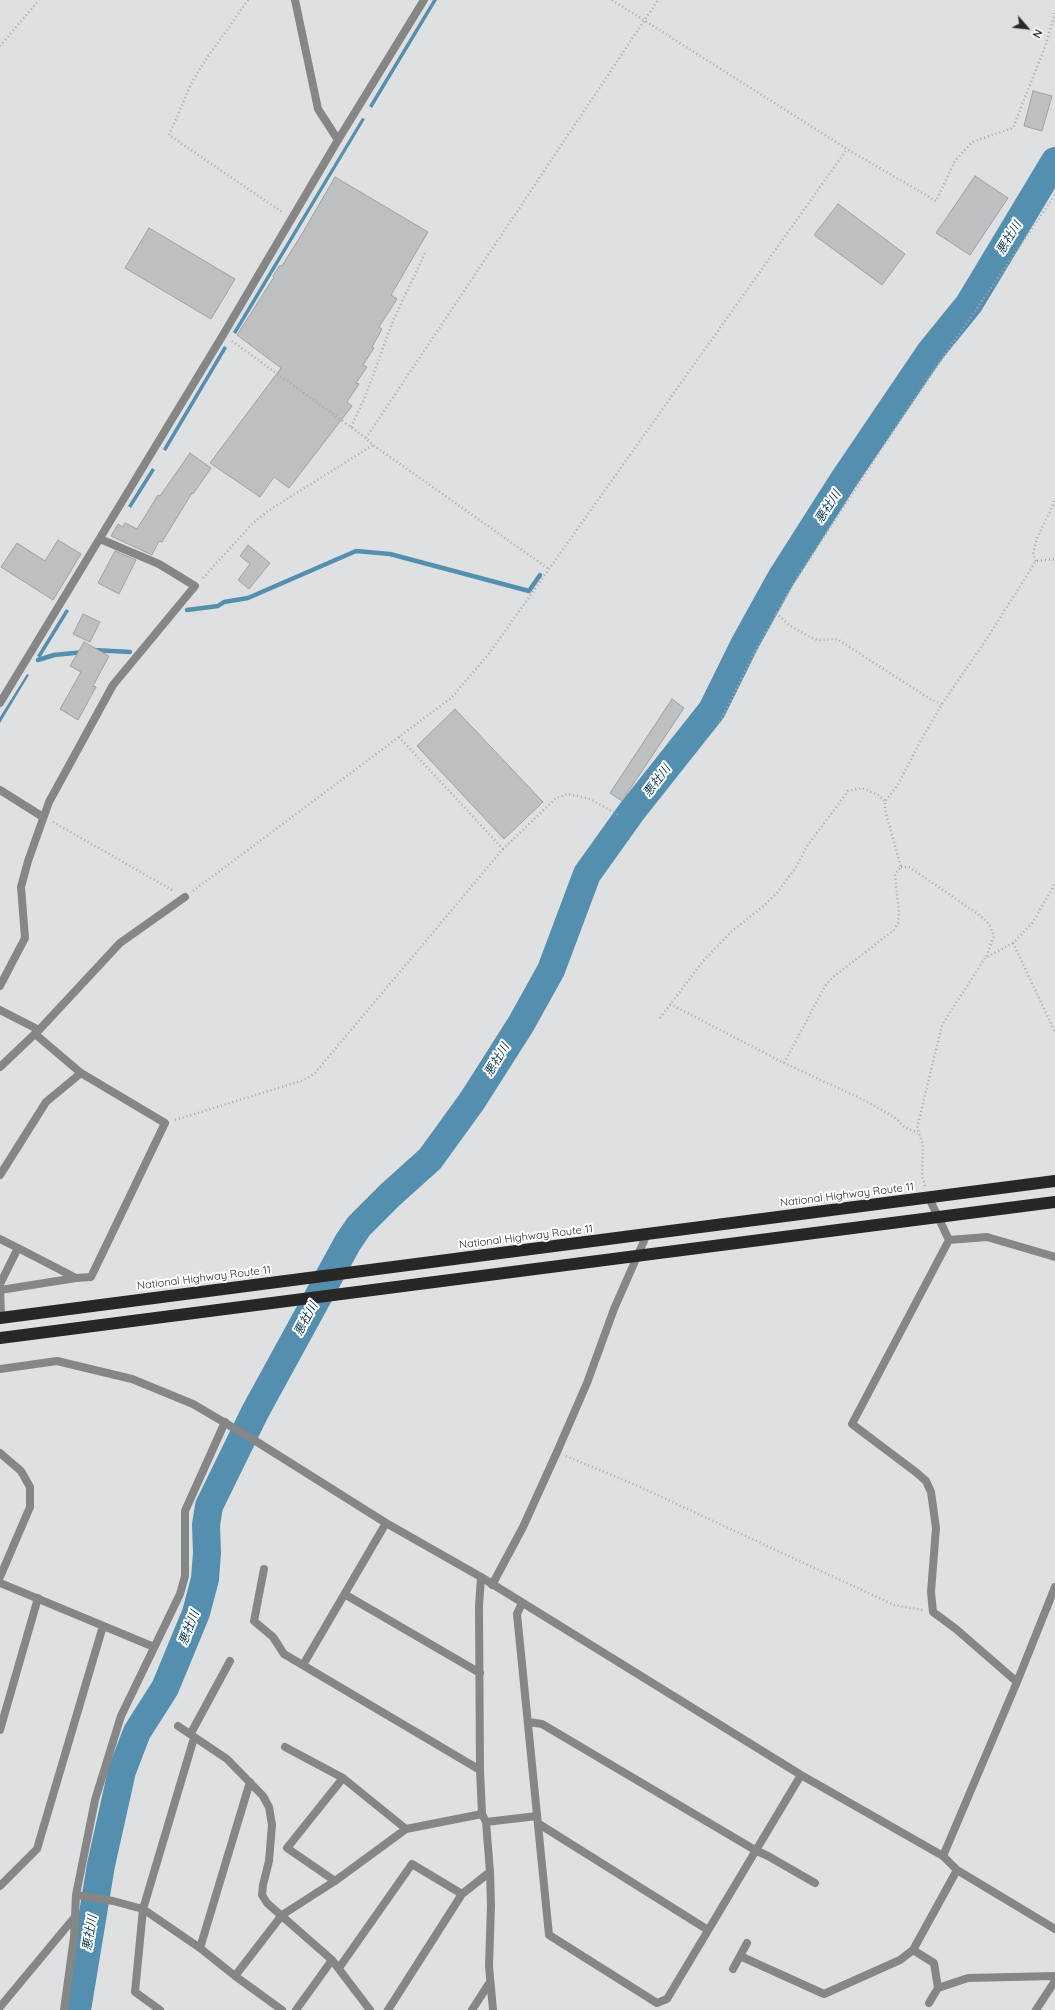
<!DOCTYPE html>
<meta charset="utf-8">
<style>
body{margin:0}
#map{position:relative;width:1055px;height:2010px;overflow:hidden;background:#dfe0e1;font-family:Quicksand,sans-serif}
canvas{display:block}
.north{position:absolute;left:1007px;top:8px;width:40px;height:40px;-webkit-text-stroke:3px #fff;paint-order:stroke;rotate:118deg;font-size:11px;font-weight:700;line-height:16px;text-align:center;color:#282829}
.north::after{content:'';display:block;margin:auto;width:14px;height:18px;background:#282829;clip-path:polygon(50% 0,100% 100%,50% 72%,0 100%)}
</style>
<div id="map">
<canvas width="1055" height="2010"></canvas>
<div class="north">N</div>
</div>
<script>
const g = document.querySelector('canvas').getContext('2d');
g.lineJoin = 'round';
function paint(path, color) {
  g.fillStyle = color;
  g.fill(path, 'evenodd');
}
function toPath(rows) {
  const path = new Path2D();
  for (const r of rows) {
    path.moveTo(r[0], r[1]);
    for (let i = 2; i < r.length; i += 2) path.lineTo(r[i], r[i + 1]);
  }
  return path;
}
function trace(path, color, width, dash) {
  g.strokeStyle = color;
  g.lineWidth = width;
  g.lineCap = dash ? 'butt' : 'round';
  g.setLineDash(dash || []);
  g.stroke(path);
}
function drawText(font, color, halo, rows, align = 'center') {
  g.font = font + ' Quicksand,"Noto Sans JP",sans-serif';
  g.lineWidth = 4;
  g.setLineDash([]);
  g.textBaseline = 'middle';
  g.strokeStyle = halo;
  g.fillStyle = color;
  for (const [text, x, y, turn = 0] of rows) {
    g.save();
    g.translate(x, y);
    g.rotate((+turn || 0) * Math.PI / 180);
    g.textAlign = isNaN(turn) ? turn : align;
    if (halo) g.strokeText(text, 0, 0);
    g.fillText(text, 0, 0);
    g.restore();
  }
}
paint(toPath([
 [433,0,437,0,372,108,369,106],
 [362,118,365,119,236,334,234,333,233,332],
 [224,346,227,348,166,451,164,450,163,449],
 [152,468,155,470,131,508,128,506],
 [66,609,69,611,40,658,39,657,37,656],
 [27,674,29,675,0,723,0,717]
]), '#558fb0');
trace(toPath([
 [187,610,218,606,224,602,248,598,356,551,390,554,529,591,540,575],
 [93,650,130,652],
 [38,660,54,655,84,652]
]), '#558fb0', 4.5);
trace(toPath([
 [77,2010,101,1865,122,1771,137,1732,165,1688,196,1613,205,1579,207,1553,206,1525,209,1506,255,1412,348,1242,359,1226,390,1195,430,1159,472,1101,521,1024,551,970,587,874,632,811,712,710,745,643,781,578,844,479,930,352,969,304,1055,161]
]), '#558fb0', 28);
const building = toPath([
 [1033,91,1052,96,1042,131,1024,126,1033,91],
 [975,176,1008,198,970,255,936,233,975,176],
 [335,177,428,232,391,295,397,299,379,327,382,329,372,347,374,348,363,365,367,367,356,383,359,384,347,402,352,406,289,488,274,477,260,497,210,463,281,368,237,335,274,277,273,276,280,265,282,266,303,232,335,177],
 [838,204,905,254,882,285,814,235,838,204],
 [149,228,235,279,211,319,125,268,149,228],
 [190,453,211,468,193,494,192,493,162,542,159,541,152,555,111,536,118,524,123,527,125,523,137,529,158,495,160,496,190,453],
 [58,540,81,554,53,600,1,567,17,543,45,561,58,540],
 [248,545,270,563,249,589,238,580,250,564,240,556,248,545],
 [115,551,136,560,119,594,98,583,115,551],
 [83,614,100,622,90,642,73,634,83,614],
 [84,642,109,656,93,686,96,687,78,720,60,709,81,672,70,666,84,642],
 [672,699,684,708,622,801,610,793,672,699],
 [455,709,543,802,504,839,417,746,455,709]
]);
paint(building, '#bebfc0');
trace(building, '#a0a1a3', 1);
trace(toPath([
 [248,0,205,61,193,80,169,135,282,212],
 [612,0,847,149,936,201,955,161,972,142,1013,128,1046,44,1055,13],
 [0,46,39,0],
 [232,341,366,438,373,445,549,569],
 [351,427,365,397,393,321,426,251],
 [366,438,658,0],
 [1036,561,1033,554,1037,538,1055,501],
 [203,578,253,523,268,511,373,445],
 [776,613,789,625,812,638,818,640,837,639,930,699,942,704],
 [720,722,754,653,793,584,911,404,1055,195],
 [399,737,503,849],
 [53,822,174,891],
 [901,867,909,867,978,914,989,924,994,936,986,958],
 [193,891,451,698,488,655,847,149],
 [1013,943,1055,1032],
 [670,1004,784,1063,866,1101,897,1119,904,1127,918,1133],
 [660,1018,703,961,732,931,761,908,777,893,796,867,807,846,848,791,862,788,878,795,885,801],
 [784,1063,825,986,833,977,894,930,898,923,899,912,895,874,901,867,885,810,885,801,897,786,919,744,942,704,988,637,1036,561,1055,559],
 [175,1120,304,1080,315,1073,503,849,556,798,568,794,590,799,619,815],
 [925,1186,922,1175,923,1144,917,1128,942,1025,985,958,1013,943,1022,934,1033,922,1055,884],
 [566,1456,638,1486,894,1605,923,1610]
]), '#a8a9aa', 2.5, [1, 3]);
trace(toPath([
 [295,0,318,109,338,140],
 [0,703,223,335,338,140,424,0],
 [0,790,43,817],
 [0,986,25,938,21,887,28,861,49,802,113,685,195,586,159,564,100,539],
 [0,1010,39,1030],
 [0,1067,39,1030,120,943,185,897],
 [0,1175,46,1102,81,1073],
 [929,1198,949,1240,852,1424,917,1473,926,1481,931,1492,936,1528,931,1592,933,1612,956,1629,1017,1682],
 [0,1239,18,1248],
 [949,1240,987,1237,1055,1257],
 [0,1290,76,1278],
 [1,1318,0,1284,18,1248,76,1278,91,1277,165,1123,81,1073,35,1034],
 [0,1369,57,1361,132,1379,193,1404,254,1440,386,1523,481,1577,801,1775,943,1856,957,1870,1055,1929],
 [0,1453,21,1471,30,1487,30,1507,0,1577],
 [264,1569,254,1621,273,1637,284,1654,480,1770],
 [481,1577,479,1606,480,1770,482,1814,486,1822,490,1872,491,1905,489,1966,493,2010],
 [0,1583,154,1647],
 [492,1585,523,1527,557,1452,587,1383,614,1309,647,1234],
 [346,1595,480,1673],
 [522,1603,517,1614,549,1935,657,2003,667,1999,801,1775],
 [303,1665,386,1523],
 [529,1722,542,1724,755,1850,768,1856,815,1883],
 [178,1726,227,1759,263,1796,269,1807,272,1825,269,1861,263,1885,262,1895,267,1903,332,1960,370,2010],
 [0,1730,38,1598],
 [191,1733,230,1661],
 [285,1747,343,1778,406,1829],
 [486,1822,537,1816],
 [539,1824,708,1930],
 [943,1856,1017,1682,1055,1587],
 [335,1881,287,1848,343,1778],
 [0,1886,37,1849,103,1626],
 [76,1895,113,1901,143,1909,200,1948,235,1976,282,1915,335,1881,406,1829,482,1814],
 [200,1948,250,1782],
 [913,1950,934,1963,938,1988,968,1978,1055,1976],
 [740,1956,747,1943],
 [339,1968,412,1864,462,1894],
 [733,1969,740,1956,824,1994,900,1960,913,1950,957,1870],
 [235,1976,282,2010],
 [929,2003,938,1988],
 [0,2007,74,1918],
 [64,2010,74,1937,76,1895,95,1800,121,1716,180,1594,185,1576,185,1511,225,1422],
 [160,2010,135,1992,143,1909,194,1738],
 [296,2010,332,1960],
 [388,2010,462,1894,490,1872],
 [472,2010,490,1982],
 [1036,2010,1055,1981]
]), '#878686', 8);
trace(toPath([
 [0,1318,1055,1181],
 [0,1338,1055,1202]
]), '#282727', 12);
drawText('11px', '#282829', '#fff', [
 ["National Highway Route 11",847,1195,-7],
 ["National Highway Route 11",526,1237,-7],
 ["National Highway Route 11",204,1278,-7]
]);
drawText('italic 12px', '#073a51', '#fff', [
 ["悪社川",1009,238,-59],
 ["悪社川",828,507,-57],
 ["悪社川",657,781,-53],
 ["悪社川",497,1060,-59],
 ["悪社川",306,1319,-62],
 ["悪社川",189,1628,-69],
 ["悪社川",90,1933,-81]
]);
</script>
